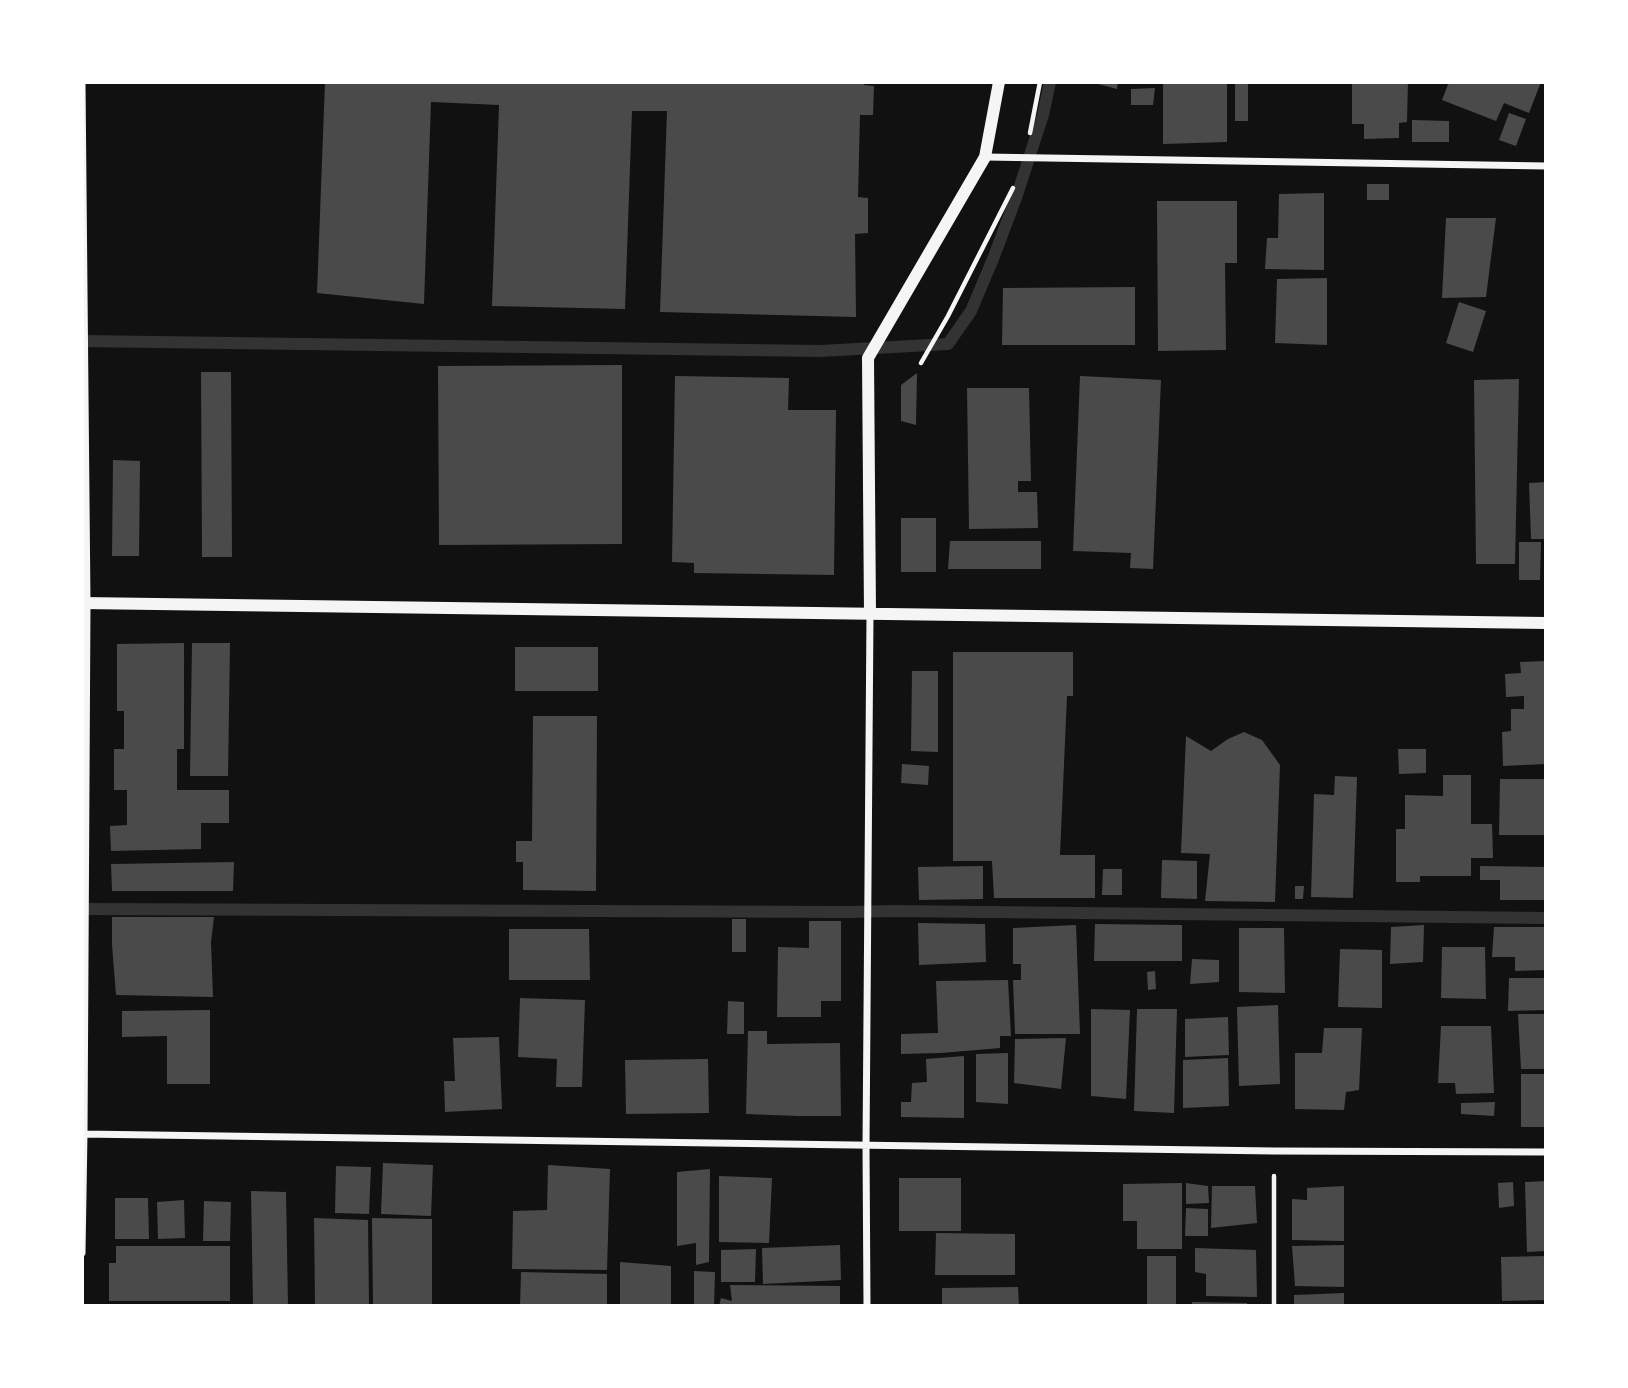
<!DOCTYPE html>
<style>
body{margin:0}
#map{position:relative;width:1628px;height:1388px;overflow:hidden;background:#111;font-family:"Roboto Serif",serif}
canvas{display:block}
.frame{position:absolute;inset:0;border:84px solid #fff;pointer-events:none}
</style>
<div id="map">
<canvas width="1628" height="1388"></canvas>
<div class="frame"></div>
</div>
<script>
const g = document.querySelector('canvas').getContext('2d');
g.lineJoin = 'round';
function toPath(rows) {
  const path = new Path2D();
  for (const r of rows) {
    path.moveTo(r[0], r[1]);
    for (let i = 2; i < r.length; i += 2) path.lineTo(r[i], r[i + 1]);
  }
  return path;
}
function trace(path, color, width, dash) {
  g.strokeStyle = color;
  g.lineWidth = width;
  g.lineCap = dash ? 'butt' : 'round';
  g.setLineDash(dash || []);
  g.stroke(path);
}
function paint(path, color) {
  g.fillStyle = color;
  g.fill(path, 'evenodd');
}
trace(toPath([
 [82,341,820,351,948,344,971,311,993,259,1016,198,1043,115,1050,82],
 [82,909,850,912,894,911,1546,918]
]), '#333', 12);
paint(toPath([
 [325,82,864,82,864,85,874,86,873,115,860,115,858,197,868,198,868,233,855,234,856,317,660,312,667,111,632,111,625,309,492,306,499,105,431,102,424,304,317,293],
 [1094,82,1118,82,1117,89,1094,83],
 [1163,82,1227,82,1227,142,1163,144],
 [1235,82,1248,82,1248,121,1235,121],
 [1352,82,1408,82,1407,122,1399,123,1399,138,1364,139,1364,124,1352,124],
 [1449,82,1541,82,1529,113,1504,103,1496,121,1442,100],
 [1155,88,1153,105,1131,105,1131,89],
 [1509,113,1526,119,1516,146,1499,140],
 [1412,120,1449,121,1449,142,1412,142],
 [1367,184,1389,184,1389,200,1367,200],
 [1324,193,1324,270,1265,269,1267,238,1278,238,1279,194],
 [1157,201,1237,201,1237,263,1225,263,1226,350,1158,351],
 [1446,218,1496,218,1486,297,1442,298],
 [1327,278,1327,345,1275,343,1277,279],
 [1135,287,1135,345,1002,345,1003,288],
 [1459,302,1486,311,1473,352,1446,343],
 [622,365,622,544,439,545,438,366],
 [201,372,231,372,232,557,202,557],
 [917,373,916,425,901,421,901,385],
 [675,376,789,378,788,410,836,410,834,575,694,573,694,563,672,562],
 [1080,376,1161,380,1153,569,1130,568,1131,553,1073,551],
 [1519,379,1515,564,1476,564,1474,380],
 [967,388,1029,388,1031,481,1018,481,1018,492,1037,492,1038,528,969,529],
 [113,460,140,461,139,556,112,556],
 [1546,482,1546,539,1531,539,1529,483],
 [901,518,936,518,936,572,901,572],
 [950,541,1041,541,1041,569,948,569],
 [1519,542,1541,542,1540,580,1519,580],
 [184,643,184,749,177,749,177,790,229,790,229,823,201,823,201,849,111,851,110,826,127,825,127,790,114,790,114,749,124,749,124,711,117,711,117,644],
 [192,643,230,643,228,776,190,776],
 [515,647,598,647,598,691,515,691],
 [953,652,1073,652,1073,696,1067,696,1060,855,1095,855,1095,898,994,898,992,861,953,861],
 [1546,661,1546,764,1503,766,1502,732,1511,731,1511,709,1524,709,1524,696,1506,697,1505,674,1521,673,1520,662],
 [912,671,938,671,938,752,911,751],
 [533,716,597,716,596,891,523,890,523,862,516,862,516,841,532,841],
 [1244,732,1262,740,1280,765,1275,902,1205,901,1210,854,1181,853,1186,736,1211,751,1228,739],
 [1398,749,1426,749,1426,773,1399,774],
 [902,764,929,766,928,785,901,783],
 [1443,775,1471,775,1471,824,1492,824,1493,858,1471,858,1471,876,1420,876,1420,882,1396,882,1396,829,1405,829,1405,795,1443,796],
 [1335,776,1357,777,1353,898,1311,897,1314,794,1334,795],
 [1500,779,1546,779,1546,835,1499,835],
 [1162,860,1197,861,1197,899,1161,898],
 [234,862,233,891,112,891,111,864],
 [983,866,983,899,919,900,918,867],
 [1480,866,1546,867,1546,900,1500,900,1500,880,1480,880],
 [1103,869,1122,869,1122,895,1102,895],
 [1295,886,1304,886,1303,899,1295,899],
 [112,917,214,917,211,942,213,997,116,995,112,945],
 [732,919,746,919,746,952,732,952],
 [809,921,841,921,841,1001,821,1001,821,1017,777,1017,778,947,809,948],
 [918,923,985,924,986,962,919,965],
 [1095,924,1182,925,1182,961,1094,961],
 [1076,925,1080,1034,1015,1034,1013,980,1021,980,1021,964,1013,964,1013,928],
 [1424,925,1423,962,1390,964,1391,927],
 [1494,927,1546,927,1546,970,1515,971,1515,957,1492,957],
 [1239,928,1284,928,1285,993,1239,992],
 [509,929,589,929,590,980,509,980],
 [1442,947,1485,947,1486,999,1441,998],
 [1340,949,1382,950,1382,1008,1338,1007],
 [1192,959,1219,960,1219,982,1190,984],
 [1155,971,1156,989,1148,990,1147,972],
 [1509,978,1546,978,1546,1010,1508,1011],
 [1008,980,1011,1036,1000,1036,1000,1048,941,1053,901,1054,901,1034,938,1033,936,981],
 [520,998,585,1000,582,1087,556,1087,557,1059,518,1057],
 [728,1001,744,1002,744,1034,727,1034],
 [1278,1005,1280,1084,1239,1086,1237,1007],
 [1091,1009,1130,1010,1126,1099,1091,1096],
 [1137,1009,1177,1009,1174,1113,1134,1111],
 [210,1010,210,1084,167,1084,167,1036,122,1037,122,1011],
 [1518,1014,1546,1014,1546,1069,1521,1069],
 [1228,1017,1229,1055,1185,1057,1185,1019],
 [1441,1026,1491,1026,1494,1093,1456,1094,1455,1083,1438,1083],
 [1324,1028,1362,1028,1359,1090,1346,1092,1344,1110,1295,1109,1295,1053,1322,1053],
 [748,1031,767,1031,767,1044,840,1043,841,1116,798,1116,746,1114],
 [499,1037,502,1109,445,1112,444,1081,455,1081,453,1038],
 [1066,1038,1061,1089,1014,1083,1015,1039],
 [1008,1053,1008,1104,976,1102,976,1054],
 [964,1056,964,1118,901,1117,901,1102,911,1102,912,1083,927,1082,926,1059],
 [1228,1058,1229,1106,1183,1108,1183,1060],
 [708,1059,709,1113,626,1114,625,1060],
 [1521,1074,1546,1074,1546,1127,1521,1127],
 [1495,1102,1494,1116,1461,1114,1461,1103],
 [383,1163,433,1165,431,1216,381,1214],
 [548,1165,610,1169,607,1270,512,1269,513,1211,547,1210],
 [336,1166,371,1167,369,1214,335,1213],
 [710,1169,709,1262,696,1265,696,1243,677,1246,677,1172],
 [719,1176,772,1178,769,1243,719,1242],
 [899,1178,961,1178,961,1231,899,1231],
 [1546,1181,1546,1251,1527,1252,1525,1182],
 [1513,1182,1514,1206,1499,1208,1498,1183],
 [1182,1183,1182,1249,1137,1249,1137,1221,1123,1221,1123,1184],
 [1186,1183,1208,1186,1209,1203,1186,1204],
 [1212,1186,1255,1186,1257,1223,1211,1228],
 [1344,1186,1344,1241,1292,1240,1292,1199,1307,1200,1307,1188],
 [251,1191,286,1192,288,1306,253,1306],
 [115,1198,148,1198,149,1239,115,1239],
 [184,1200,185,1238,158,1239,157,1202],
 [204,1201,231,1202,230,1241,203,1241],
 [1186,1208,1208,1209,1208,1236,1185,1236],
 [314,1218,368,1220,369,1306,315,1306],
 [372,1218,432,1219,432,1306,373,1306],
 [936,1233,1015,1234,1015,1275,935,1275],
 [840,1245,841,1280,763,1284,762,1248],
 [1344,1245,1344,1287,1295,1286,1292,1246],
 [116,1246,230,1246,230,1301,109,1301,109,1263,116,1263],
 [1195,1248,1256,1250,1257,1297,1206,1296,1206,1274,1195,1272],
 [756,1249,755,1282,721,1282,721,1250],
 [1147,1256,1176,1256,1176,1306,1147,1306],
 [1546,1256,1546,1300,1502,1301,1501,1257],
 [620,1262,671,1266,671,1306,620,1306],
 [694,1271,715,1272,714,1306,694,1305],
 [521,1272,607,1274,607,1306,520,1306],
 [730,1285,840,1286,840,1306,719,1306,721,1298,732,1301],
 [1018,1287,1019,1306,942,1306,942,1288],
 [1344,1293,1344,1306,1294,1306,1294,1295],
 [1192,1302,1247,1303,1247,1306,1192,1306]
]), '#4a4a4a');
trace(toPath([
 [1030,133,1040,82],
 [921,363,948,316,1013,188],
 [1274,1176,1274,1306]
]), '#f5f5f5', 4.5);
trace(toPath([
 [985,157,1546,166],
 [82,1134,1274,1151,1546,1152],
 [82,1253,84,1134,87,603,82,82],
 [867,1306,866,1146,870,614]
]), '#f5f5f5', 7);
trace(toPath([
 [82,603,1546,623],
 [870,614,868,358,985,157,999,82]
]), '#f5f5f5', 12);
</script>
